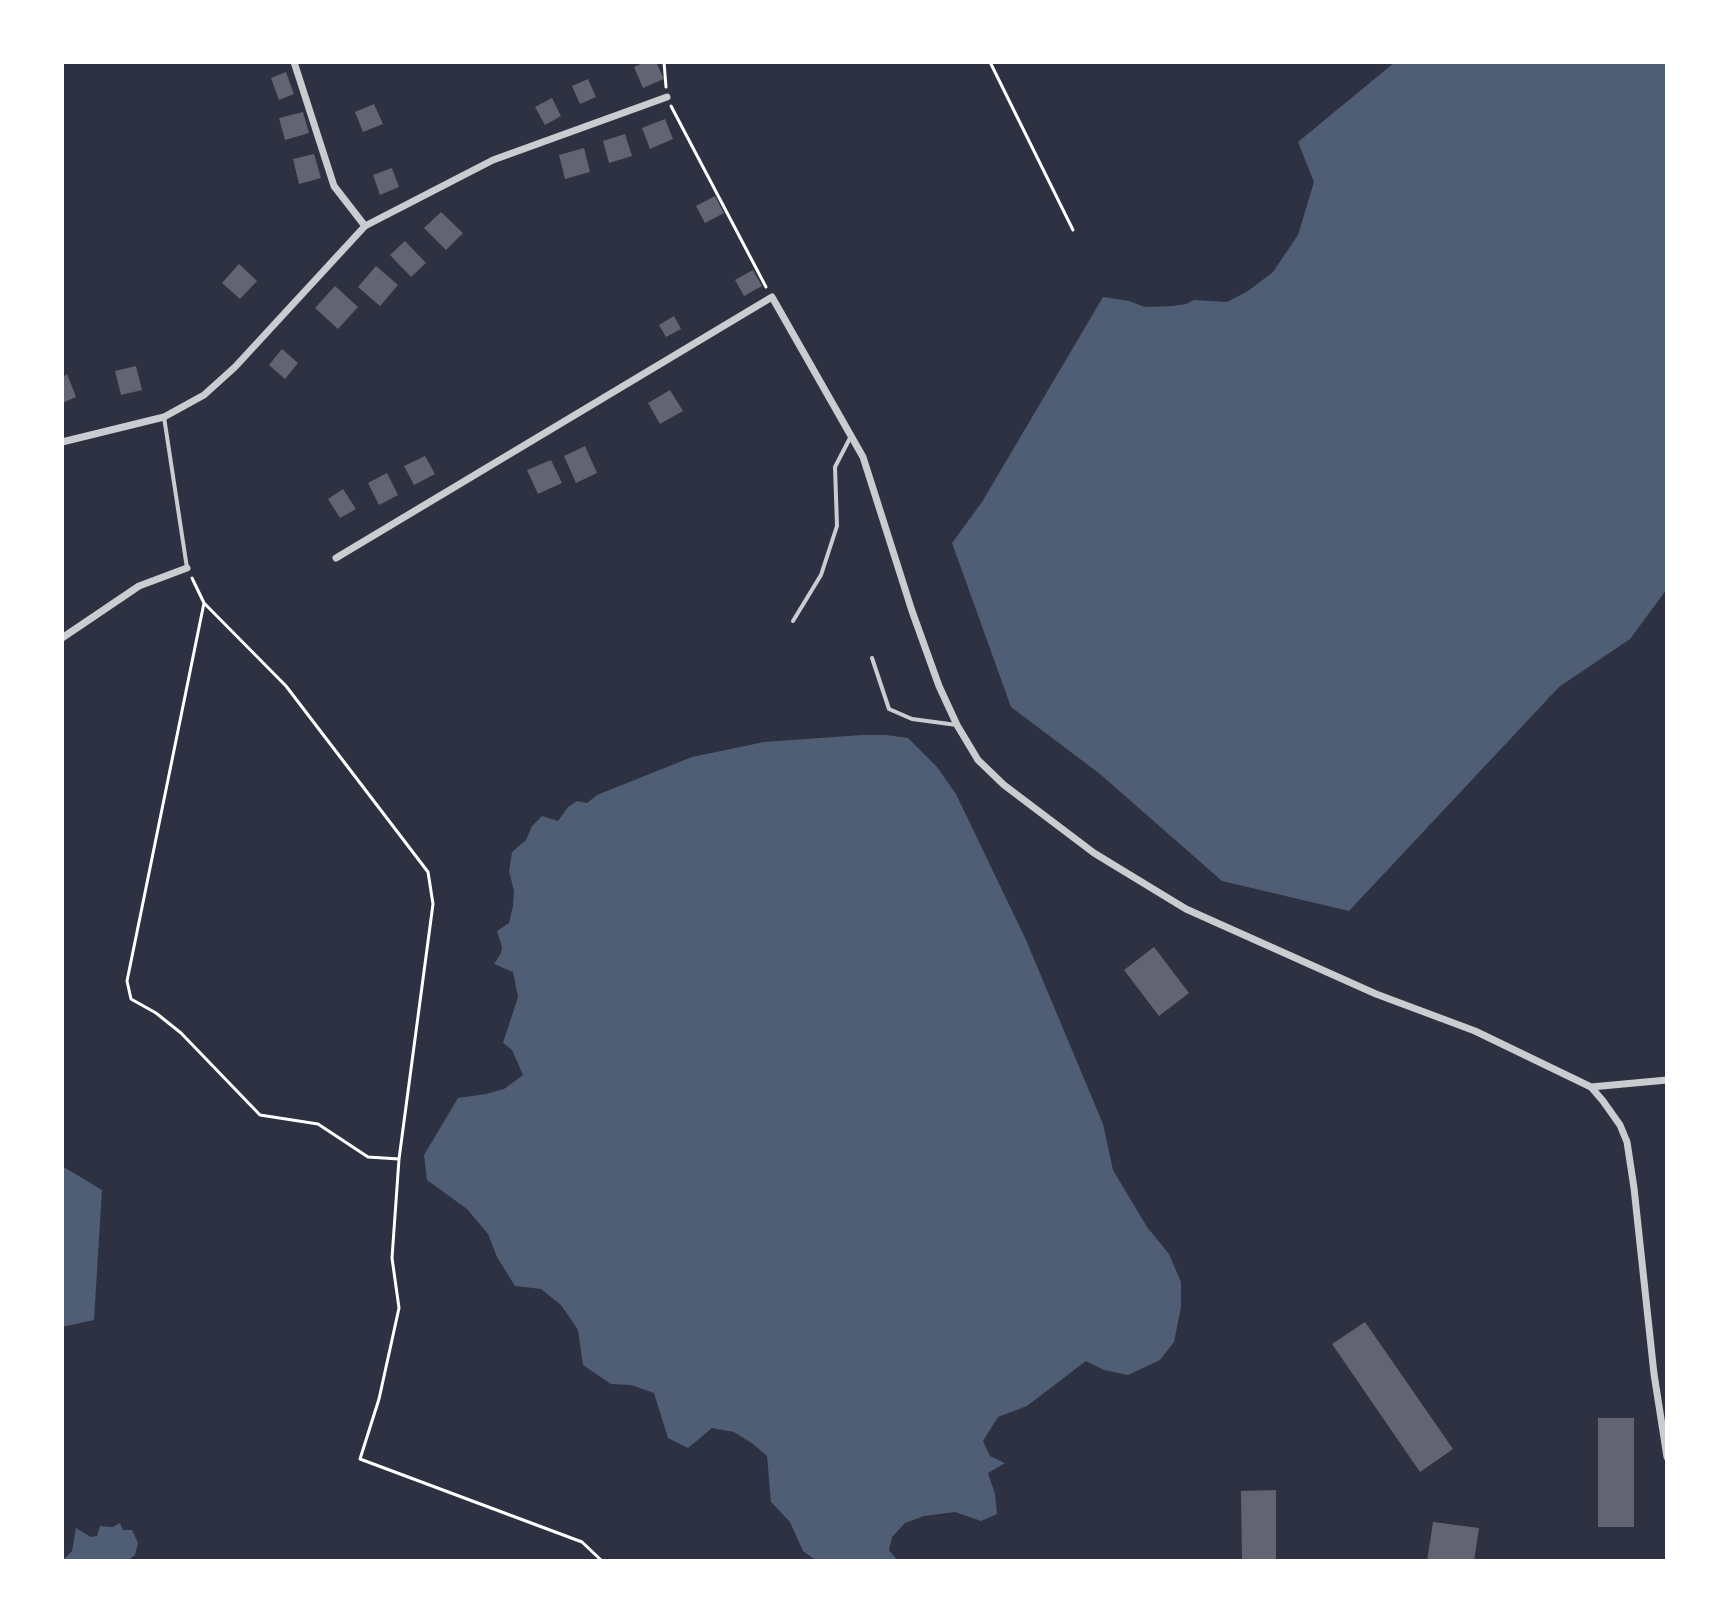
<!DOCTYPE html>
<style>
body{margin:0}
#map{position:relative;width:1729px;height:1623px;overflow:hidden;background:#2d3142;font-family:"Fira Sans",sans-serif}
canvas{display:block}
.frame{position:absolute;inset:0;border:64px solid #fff;pointer-events:none}
</style>
<div id="map">
<canvas width="1729" height="1623"></canvas>
<div class="frame"></div>
</div>
<script>
const g = document.querySelector('canvas').getContext('2d');
g.lineJoin = 'round';
function paint(path, color) {
  g.fillStyle = color;
  g.fill(path, 'evenodd');
}
function toPath(rows) {
  const path = new Path2D();
  for (const r of rows) {
    path.moveTo(r[0], r[1]);
    for (let i = 2; i < r.length; i += 2) path.lineTo(r[i], r[i + 1]);
  }
  return path;
}
function trace(path, color, width, dash) {
  g.strokeStyle = color;
  g.lineWidth = width;
  g.lineCap = dash ? 'butt' : 'round';
  g.setLineDash(dash || []);
  g.stroke(path);
}
paint(toPath([
 [1395,62,1667,62,1667,589,1630,639,1559,687,1349,911,1222,881,1100,774,1011,707,952,543,982,502,1103,297,1129,301,1145,307,1172,306,1186,304,1194,300,1227,302,1248,291,1273,272,1298,235,1314,182,1298,142],
 [862,735,886,735,908,738,937,767,956,794,1026,940,1103,1124,1113,1170,1147,1227,1169,1254,1181,1282,1181,1307,1174,1342,1160,1360,1128,1375,1104,1370,1086,1361,1027,1406,998,1417,983,1441,990,1456,1005,1463,988,1473,995,1494,997,1514,981,1521,955,1512,924,1516,905,1523,892,1537,889,1550,898,1561,817,1561,803,1551,790,1522,771,1502,767,1456,753,1444,734,1432,712,1428,688,1448,668,1438,654,1393,631,1385,611,1384,583,1365,578,1330,561,1305,541,1289,515,1286,497,1257,488,1234,467,1209,427,1180,424,1155,458,1098,486,1094,504,1089,523,1075,512,1050,503,1043,518,997,513,972,494,964,501,953,502,947,497,931,509,923,513,906,514,891,509,871,512,852,526,840,532,826,542,816,558,821,568,807,577,801,587,803,597,795,692,757,764,742],
 [62,1166,102,1190,94,1320,62,1327],
 [120,1523,123,1530,132,1530,138,1543,135,1555,127,1561,62,1561,72,1551,76,1528,91,1537,97,1536,100,1526,113,1527]
]), '#4f5d75');
paint(toPath([
 [645,62,656,62,664,79,643,88,634,67],
 [286,72,294,94,279,100,271,78],
 [588,79,596,97,580,104,572,86],
 [552,98,561,116,545,125,535,107],
 [374,104,383,124,363,132,355,112],
 [303,112,309,133,285,140,279,118],
 [665,119,673,139,650,149,642,128],
 [625,134,632,156,609,163,603,141],
 [584,148,590,172,565,179,559,155],
 [314,154,321,178,299,184,293,159],
 [392,168,399,187,380,195,373,175],
 [715,196,724,213,705,223,696,206],
 [441,212,463,233,446,250,424,228],
 [405,241,426,263,411,277,390,255],
 [239,264,257,281,240,299,222,283],
 [376,266,398,285,380,306,358,287],
 [753,270,762,286,744,296,735,280],
 [335,286,358,307,338,329,315,308],
 [674,316,681,329,666,337,659,325],
 [282,349,298,363,285,379,269,365],
 [136,366,142,390,121,395,115,371],
 [67,374,76,397,62,403,62,378],
 [670,390,683,411,660,424,648,403],
 [585,446,597,473,576,483,564,456],
 [425,456,435,474,414,485,404,466],
 [551,460,562,483,538,494,527,470],
 [387,473,398,495,379,505,368,483],
 [343,489,356,509,340,518,328,499],
 [1154,947,1189,993,1159,1016,1124,970],
 [1365,1322,1453,1449,1420,1472,1332,1344],
 [1598,1418,1634,1418,1634,1527,1598,1527],
 [1276,1490,1276,1561,1242,1561,1241,1491],
 [1433,1522,1479,1528,1474,1561,1427,1561]
]), '#626471');
trace(toPath([
 [664,62,666,87],
 [990,62,1073,230],
 [671,106,766,287],
 [192,578,204,603,286,686,428,872,433,904,399,1159,392,1258,399,1308,379,1399,360,1459,582,1542,602,1561],
 [204,603,127,981,131,999,156,1013,181,1033,260,1115,318,1124,368,1157,399,1159]
]), '#fff', 3);
trace(toPath([
 [164,417,187,568],
 [793,621,821,575,837,526,835,467,850,438],
 [872,658,889,709,912,719,957,725]
]), '#caccd0', 4);
trace(toPath([
 [294,62,334,186,365,226],
 [62,442,164,417,204,395,235,367,365,226,493,160,667,97],
 [336,558,772,297,863,457,912,611,939,686,957,725,978,760,1004,785,1094,853,1186,909,1376,994,1475,1031,1591,1087,1603,1101,1620,1125,1627,1142,1634,1188,1654,1374,1667,1457],
 [62,638,139,586,187,568],
 [1591,1087,1667,1080]
]), '#caccd0', 7);
</script>
